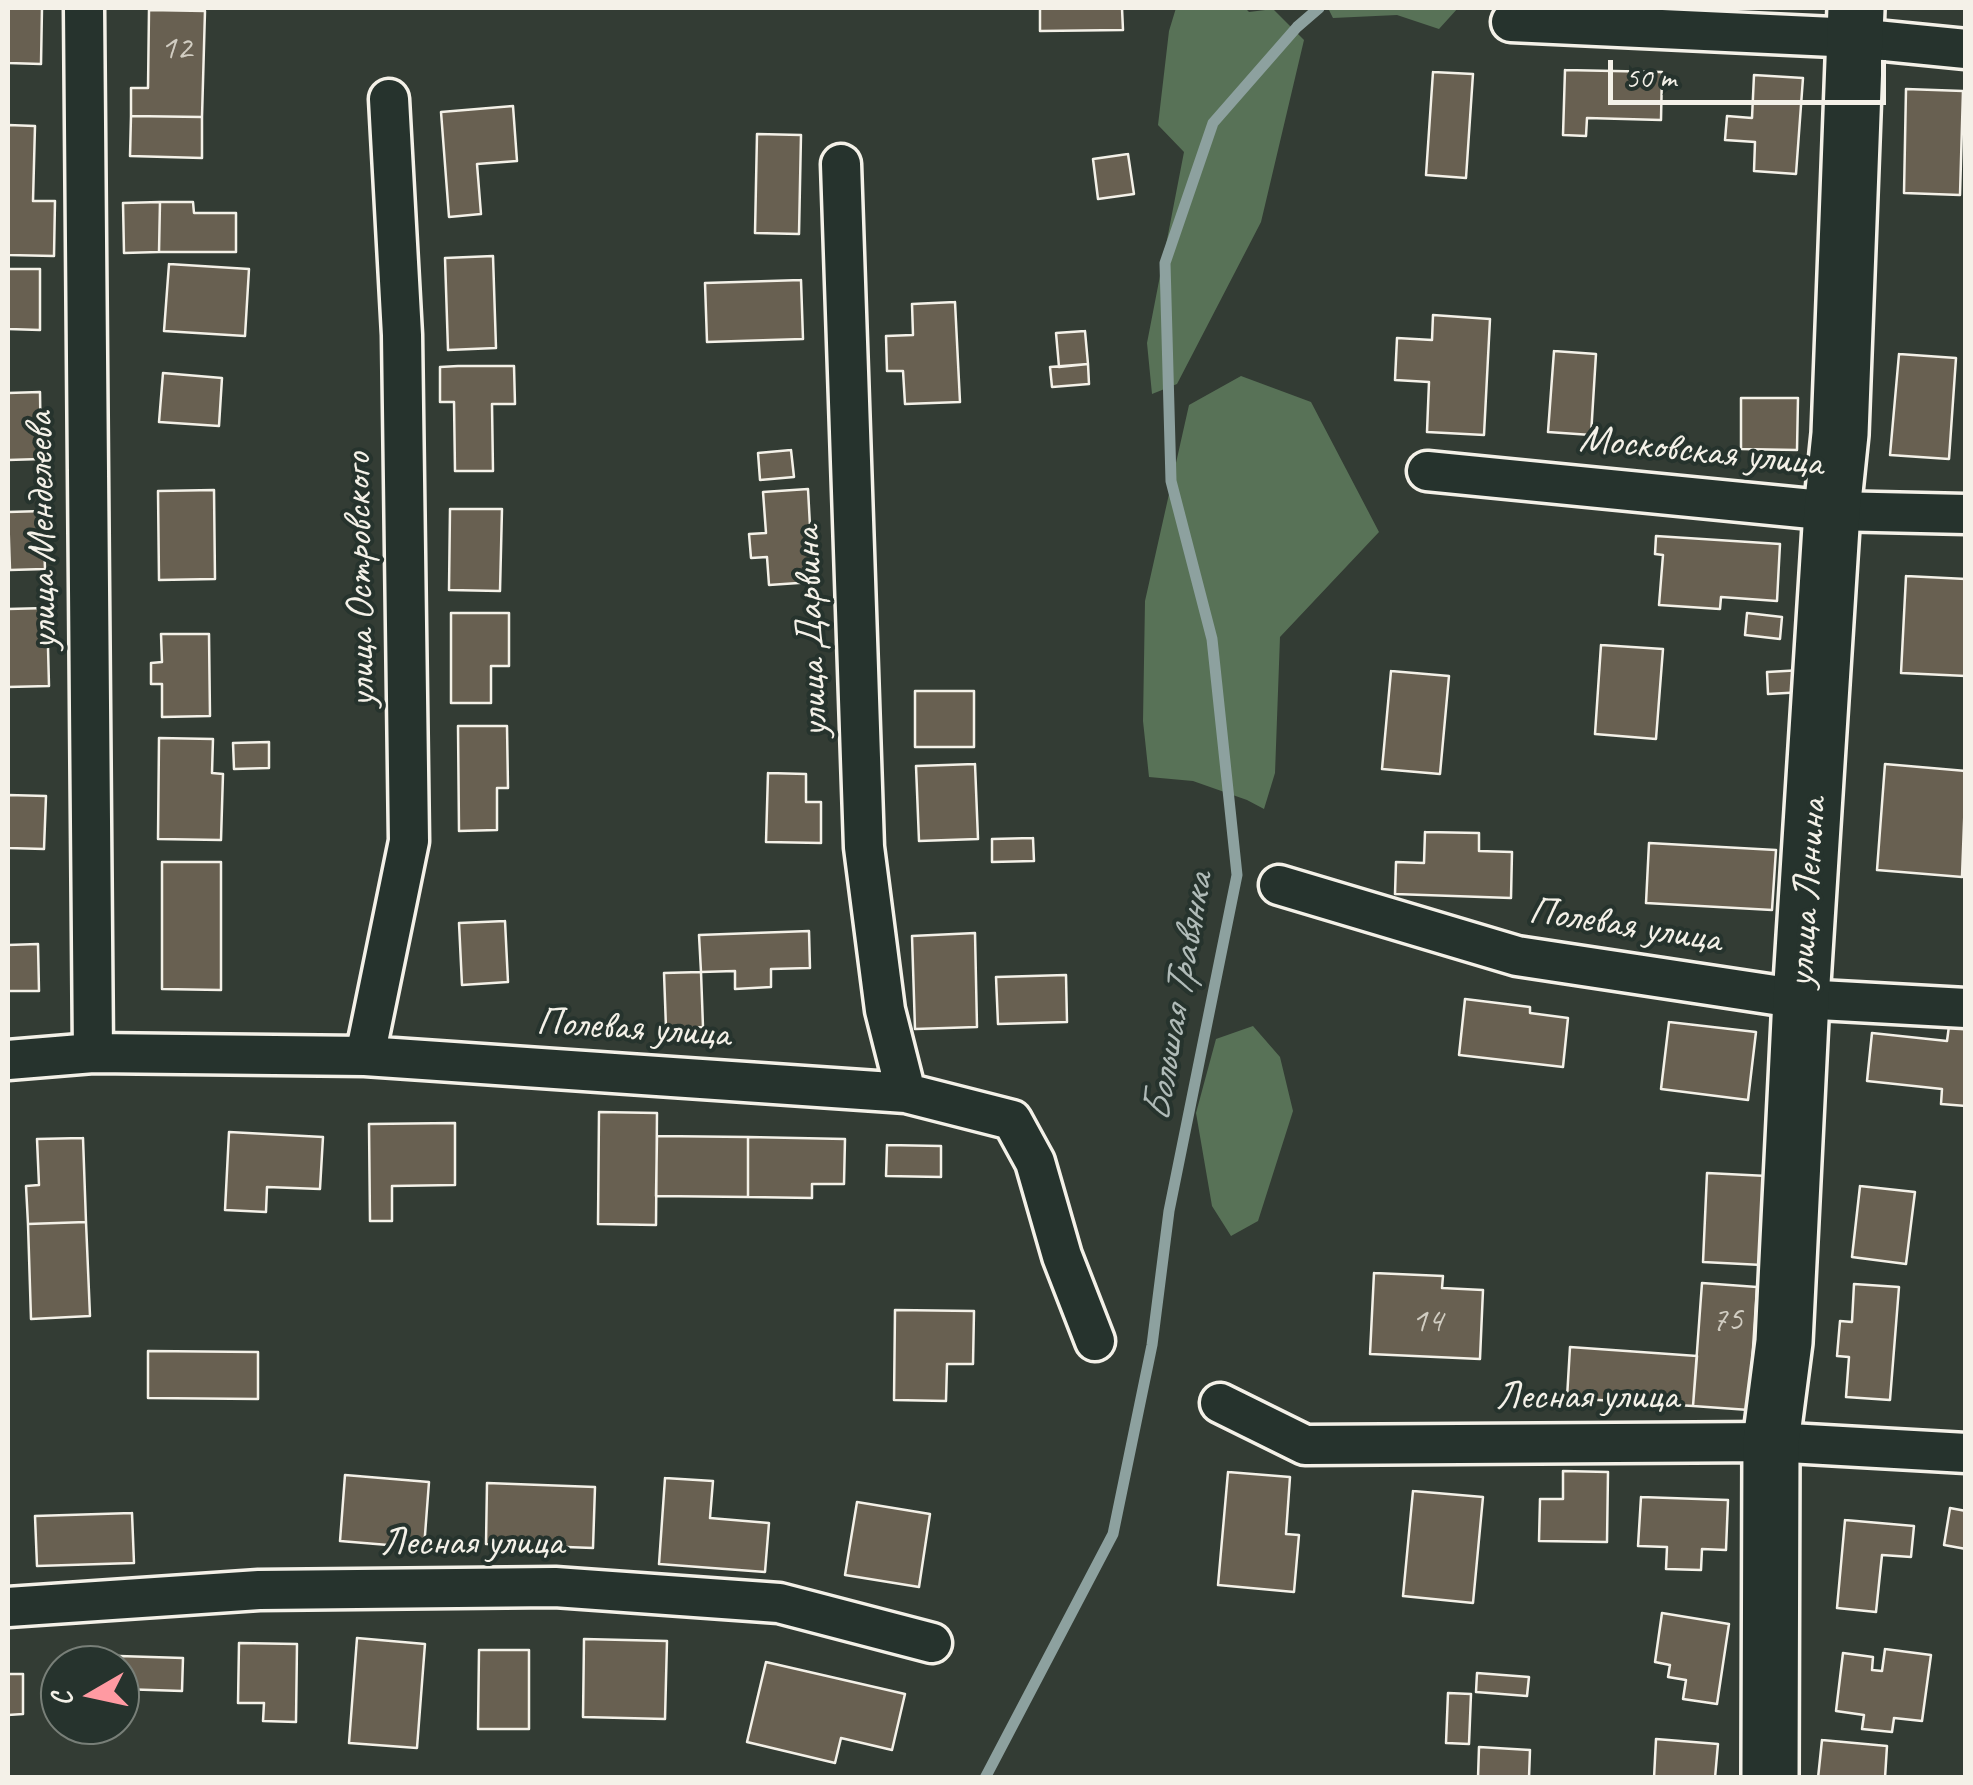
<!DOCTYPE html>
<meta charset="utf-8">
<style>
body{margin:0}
#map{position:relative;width:1973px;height:1785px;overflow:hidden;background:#333c34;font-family:Caveat,sans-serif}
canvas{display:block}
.frame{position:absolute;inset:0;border:10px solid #f4f1e8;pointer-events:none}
.north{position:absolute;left:40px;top:1645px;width:100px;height:100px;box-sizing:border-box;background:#26332d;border:2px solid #787f78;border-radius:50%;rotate:261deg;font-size:28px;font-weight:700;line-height:40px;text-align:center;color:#f4f1e8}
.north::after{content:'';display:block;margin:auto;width:35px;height:45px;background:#ff9aa2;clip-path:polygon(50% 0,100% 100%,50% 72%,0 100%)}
.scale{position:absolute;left:1608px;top:60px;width:278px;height:45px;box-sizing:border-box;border:5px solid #f4f1e8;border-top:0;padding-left:12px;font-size:30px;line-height:35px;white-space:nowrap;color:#f4f1e8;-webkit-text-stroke:8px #26332d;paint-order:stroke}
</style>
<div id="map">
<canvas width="1973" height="1785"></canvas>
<div class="frame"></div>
<div class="north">С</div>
<div class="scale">50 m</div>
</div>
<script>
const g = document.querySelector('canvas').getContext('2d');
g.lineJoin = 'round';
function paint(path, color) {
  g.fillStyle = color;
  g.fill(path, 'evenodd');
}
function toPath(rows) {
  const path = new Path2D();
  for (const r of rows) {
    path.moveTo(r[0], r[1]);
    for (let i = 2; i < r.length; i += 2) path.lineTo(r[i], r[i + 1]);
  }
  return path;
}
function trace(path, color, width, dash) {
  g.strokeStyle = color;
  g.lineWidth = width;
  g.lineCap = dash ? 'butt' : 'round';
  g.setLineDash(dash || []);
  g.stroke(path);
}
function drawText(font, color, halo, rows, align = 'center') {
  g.font = font + ' Caveat,sans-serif';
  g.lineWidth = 8;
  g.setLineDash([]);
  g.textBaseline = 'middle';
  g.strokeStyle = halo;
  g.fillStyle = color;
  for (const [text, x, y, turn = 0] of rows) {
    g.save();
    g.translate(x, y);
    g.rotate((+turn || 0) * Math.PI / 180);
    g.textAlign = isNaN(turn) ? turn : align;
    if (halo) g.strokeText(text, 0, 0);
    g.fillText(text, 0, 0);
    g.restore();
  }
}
paint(toPath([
 [1176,8,1245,8,1249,12,1273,9,1304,40,1261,222,1177,384,1152,394,1147,343,1184,152,1158,125,1169,31],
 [1328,8,1458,8,1439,29,1397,15,1333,18],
 [1241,376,1311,402,1379,532,1280,637,1275,773,1264,809,1247,800,1193,781,1149,777,1143,721,1145,601,1189,405],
 [1253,1026,1280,1057,1293,1111,1258,1221,1231,1236,1212,1206,1196,1113,1216,1039]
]), '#587257');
trace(toPath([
 [985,1778,1113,1534,1152,1345,1169,1211,1237,875,1212,639,1171,481,1165,263,1213,123,1297,27,1319,8]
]), '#8da19f', 11);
const building = toPath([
 [8,8,42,8,41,64,8,63,8,8],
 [1040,8,1122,8,1123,30,1040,31,1040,8],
 [149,10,205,11,202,117,131,116,131,88,148,88,149,10],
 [1565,70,1662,72,1661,120,1587,118,1586,136,1563,135,1565,70],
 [1433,72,1473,74,1466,178,1426,175,1433,72],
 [1754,75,1803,78,1796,174,1754,171,1755,142,1725,140,1727,116,1752,118,1754,75],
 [1906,89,1963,91,1960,195,1904,193,1906,89],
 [513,106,517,161,477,164,481,214,449,217,441,112,513,106],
 [131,116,202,117,202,158,130,156,131,116],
 [8,125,35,126,33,201,55,201,54,256,8,255,8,125],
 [757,134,801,135,799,234,755,233,757,134],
 [1128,154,1134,194,1098,199,1093,159,1128,154],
 [160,202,159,252,124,253,123,203,160,202],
 [160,202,193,202,194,213,236,213,236,252,159,252,160,202],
 [493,256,496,348,448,350,445,258,493,256],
 [169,264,249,269,245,336,164,331,169,264],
 [8,269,40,269,40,330,8,329,8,269],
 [801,280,803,339,707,342,705,283,801,280],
 [955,302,960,402,905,404,903,371,887,371,886,336,913,335,912,304,955,302],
 [1433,315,1490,319,1484,435,1427,432,1429,382,1395,380,1397,338,1432,340,1433,315],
 [1085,331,1088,364,1059,367,1056,333,1085,331],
 [1554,351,1596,354,1591,435,1548,432,1554,351],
 [1899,354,1956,358,1949,459,1890,455,1899,354],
 [1088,364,1089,384,1052,387,1050,367,1088,364],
 [458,366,514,366,515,404,492,404,493,471,455,471,454,402,440,402,440,367,458,366],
 [163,373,222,378,219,426,159,422,163,373],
 [40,392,41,459,8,460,8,393,40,392],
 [1741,398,1798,398,1797,450,1741,449,1741,398],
 [791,450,794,477,760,480,758,453,791,450],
 [808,489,813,582,769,585,767,557,751,558,749,534,766,533,763,492,808,489],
 [214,490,215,579,159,580,158,491,214,490],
 [450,509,502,509,500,591,449,590,450,509],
 [43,511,45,569,10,570,8,512,43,511],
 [1656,536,1780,544,1777,601,1721,597,1720,609,1659,605,1663,555,1655,554,1656,536],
 [1906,576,1966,579,1966,676,1901,673,1906,576],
 [47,608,49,686,8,687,8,609,47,608],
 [451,613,509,613,509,666,491,666,491,703,451,703,451,613],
 [1747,613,1782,617,1780,639,1745,635,1747,613],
 [161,634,209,634,210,716,162,717,162,684,151,684,151,663,162,662,161,634],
 [1601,645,1663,649,1656,739,1595,734,1601,645],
 [1803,670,1804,692,1768,694,1767,672,1803,670],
 [1391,671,1449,676,1440,774,1382,769,1391,671],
 [915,691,974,691,974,747,915,747,915,691],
 [458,726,507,726,508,788,497,788,497,830,459,831,458,726],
 [159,738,213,739,212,773,223,774,221,840,158,839,159,738],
 [269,742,269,768,234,769,233,743,269,742],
 [975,764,978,839,919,841,916,766,975,764],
 [1885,764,1966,771,1962,877,1877,870,1885,764],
 [768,773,806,774,806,802,821,802,821,843,766,842,768,773],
 [8,795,46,796,44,849,8,848,8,795],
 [1425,832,1479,833,1479,851,1512,852,1511,898,1395,894,1396,862,1424,863,1425,832],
 [1033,838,1034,861,992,862,992,839,1033,838],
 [1649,843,1776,850,1772,910,1646,903,1649,843],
 [162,862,221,862,221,990,162,989,162,862],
 [505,921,508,982,462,985,459,923,505,921],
 [809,931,810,968,771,969,771,987,735,989,735,971,701,972,699,935,809,931],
 [975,933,977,1027,915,1029,912,936,975,933],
 [38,944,39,991,8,991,8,1001,8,945,38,944],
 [701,972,703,1027,666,1028,664,973,701,972],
 [1066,975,1067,1022,998,1024,996,977,1066,975],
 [1465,999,1530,1007,1530,1013,1568,1018,1563,1067,1459,1055,1465,999],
 [1669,1022,1756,1032,1748,1100,1661,1089,1669,1022],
 [1949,1026,1966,1027,1966,1106,1941,1104,1942,1089,1867,1081,1872,1033,1947,1041,1949,1026],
 [599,1112,657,1113,656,1225,598,1224,599,1112],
 [455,1123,455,1185,392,1186,392,1221,370,1221,369,1124,455,1123],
 [229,1132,323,1137,320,1189,267,1187,266,1212,225,1210,229,1132],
 [657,1136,748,1137,748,1197,656,1196,657,1136],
 [748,1137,845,1139,844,1184,812,1184,812,1198,748,1197,748,1137],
 [83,1138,86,1222,28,1224,26,1186,39,1185,37,1139,83,1138],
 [887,1145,941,1146,941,1177,886,1176,887,1145],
 [1707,1173,1767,1176,1762,1265,1703,1262,1707,1173],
 [1860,1186,1915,1192,1906,1264,1852,1257,1860,1186],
 [86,1222,90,1316,31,1319,28,1224,86,1222],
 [1374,1273,1443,1276,1442,1288,1483,1290,1480,1359,1370,1354,1374,1273],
 [1702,1283,1757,1287,1749,1410,1693,1406,1702,1283],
 [1854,1284,1899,1287,1890,1400,1846,1397,1849,1357,1837,1356,1840,1321,1852,1322,1854,1284],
 [895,1310,974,1311,973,1364,947,1364,946,1401,894,1400,895,1310],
 [1570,1347,1697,1356,1693,1406,1567,1398,1570,1347],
 [148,1351,258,1352,258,1399,148,1398,148,1351],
 [1563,1471,1608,1472,1607,1542,1539,1541,1540,1499,1563,1499,1563,1471],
 [1228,1472,1290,1477,1286,1534,1299,1535,1294,1592,1218,1585,1228,1472],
 [345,1475,429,1482,424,1548,340,1541,345,1475],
 [665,1478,713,1481,710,1518,769,1523,765,1572,659,1564,665,1478],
 [487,1483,595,1487,593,1548,486,1544,487,1483],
 [1413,1491,1483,1497,1473,1603,1403,1596,1413,1491],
 [1641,1497,1728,1500,1726,1550,1702,1549,1701,1570,1666,1569,1667,1547,1638,1546,1641,1497],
 [857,1502,930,1514,919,1587,845,1575,857,1502],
 [1950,1508,1966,1511,1966,1549,1944,1545,1950,1508],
 [132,1513,134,1563,37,1566,35,1516,132,1513],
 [1845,1520,1914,1526,1911,1557,1882,1555,1876,1612,1837,1608,1845,1520],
 [1662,1613,1729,1624,1717,1704,1683,1699,1686,1680,1668,1677,1670,1665,1655,1662,1662,1613],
 [357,1638,425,1644,417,1748,349,1743,357,1638],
 [584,1639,667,1641,665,1719,583,1717,584,1639],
 [239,1643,297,1644,296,1722,263,1721,264,1703,238,1703,239,1643],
 [1885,1649,1931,1655,1922,1721,1894,1718,1892,1732,1862,1729,1864,1715,1836,1711,1843,1653,1873,1657,1872,1670,1882,1671,1885,1649],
 [479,1650,529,1650,529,1729,478,1729,479,1650],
 [119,1656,183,1658,182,1691,120,1689,119,1656],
 [766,1662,905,1694,892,1750,841,1738,835,1763,747,1742,766,1662],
 [1477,1673,1529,1677,1527,1696,1476,1692,1477,1673],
 [8,1674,23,1674,23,1714,8,1715,8,1674],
 [1448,1693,1471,1694,1469,1744,1446,1743,1448,1693],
 [1656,1739,1718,1744,1715,1778,1654,1778,1656,1739],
 [1822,1740,1887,1746,1885,1778,1818,1778,1822,1740],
 [1479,1747,1530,1750,1529,1778,1478,1778,1479,1747]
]);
paint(building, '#686051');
trace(building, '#f4f1e8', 2.5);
const street = toPath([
 [84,8,93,1053],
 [1511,22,1855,38,1966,49],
 [841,164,864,847,885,1010,906,1093],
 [1427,471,1832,511,1966,514],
 [1279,885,1517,956,1801,999,1966,1008],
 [365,1056,409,841,402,335,389,99],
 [8,1060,93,1053,365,1056,906,1093,1012,1120,1035,1162,1062,1256,1095,1341],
 [1220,1403,1305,1445,1771,1442,1966,1453],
 [8,1607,259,1590,555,1587,779,1603,932,1643]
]);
const secondary = toPath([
 [1770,1778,1771,1442,1784,1342,1801,999,1832,511,1840,434,1856,8]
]);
trace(street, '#f4f1e8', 45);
trace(secondary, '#f4f1e8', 62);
trace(street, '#26332d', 38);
trace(secondary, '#26332d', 55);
drawText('35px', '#d1cdc2', null, [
 ["12",176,49],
 ["75",1727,1321],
 ["14",1427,1322]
]);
drawText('40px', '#f4f1e8', '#26332d', [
 ["Московская улица",1701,452,6],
 ["улица Менделеева",43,531,-91],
 ["улица Островского",361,580,-91],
 ["улица Дарвина",812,632,-92],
 ["улица Ленина",1808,893,-86],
 ["Полевая улица",1625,926,9],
 ["Полевая улица",633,1029,4],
 ["Лесная улица",1587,1398],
 ["Лесная улица",472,1544]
]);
drawText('italic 42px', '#b0bbb8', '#26332d', [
 ["Большая Травянка",1179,998,-80]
]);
</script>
